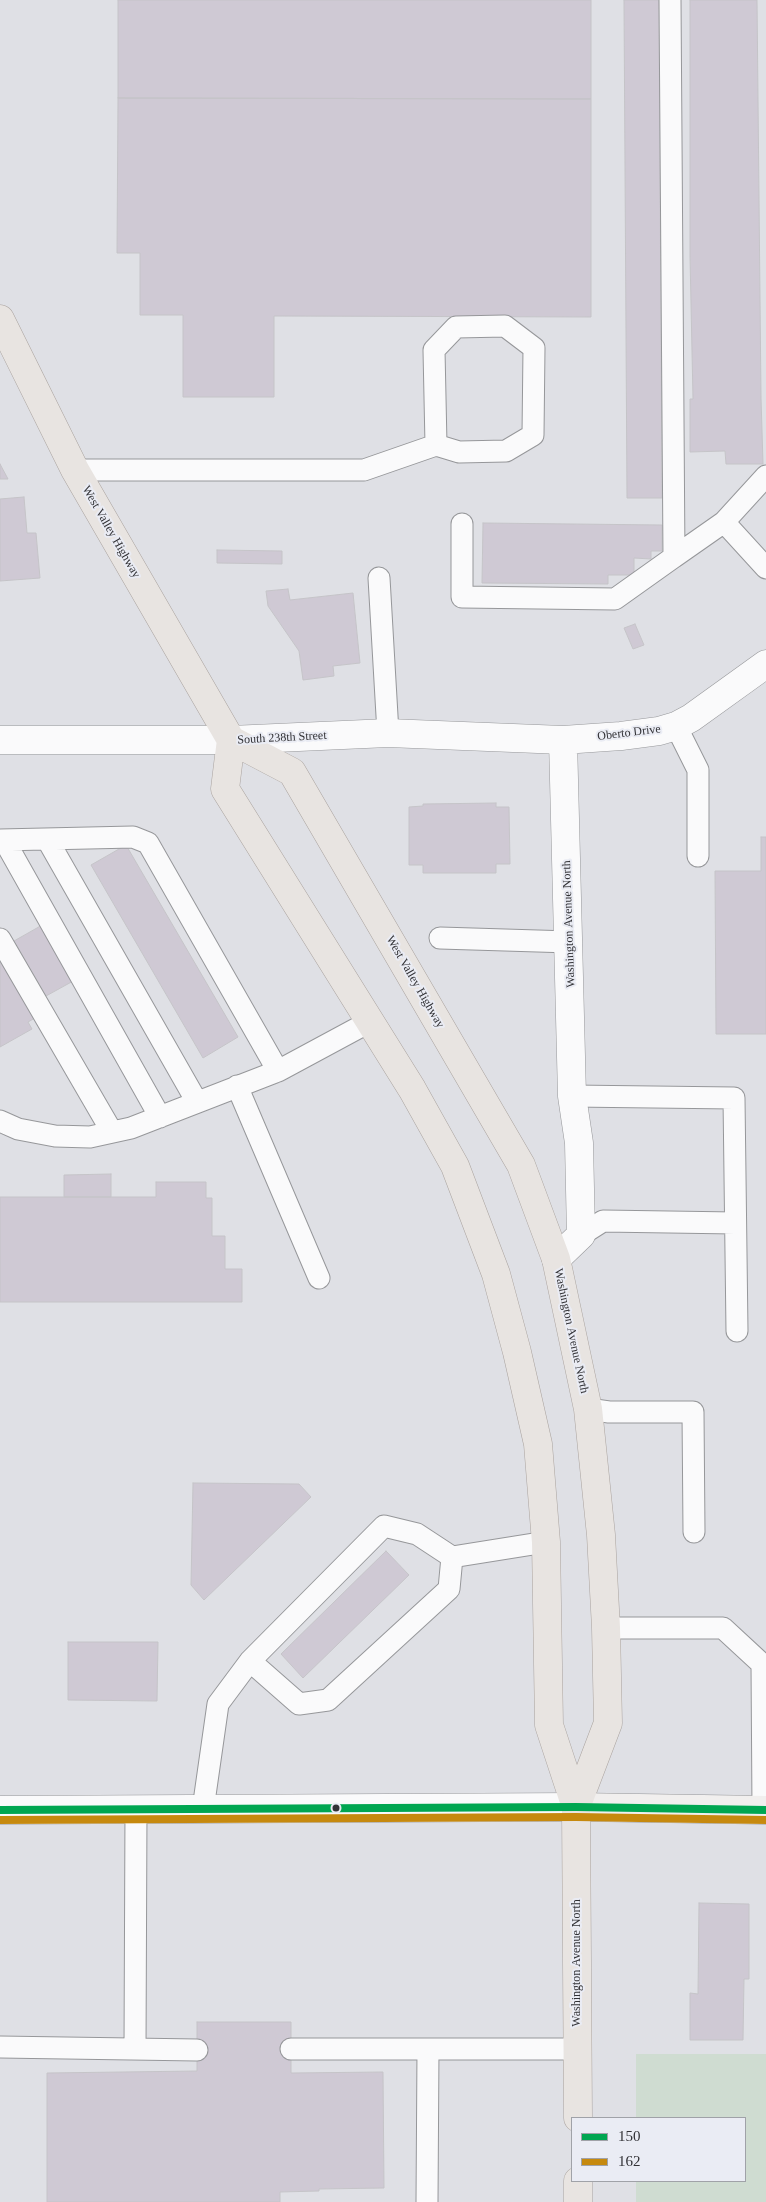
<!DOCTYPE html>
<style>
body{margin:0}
#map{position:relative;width:766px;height:2202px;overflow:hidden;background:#dfe0e5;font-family:"Times New Roman",serif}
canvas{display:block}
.legend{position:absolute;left:571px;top:2117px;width:175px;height:65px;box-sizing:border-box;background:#eaecf4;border:1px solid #a0a2a8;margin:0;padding:6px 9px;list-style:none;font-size:15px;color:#323236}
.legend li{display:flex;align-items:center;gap:10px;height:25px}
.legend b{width:25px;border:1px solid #a0a2a8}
</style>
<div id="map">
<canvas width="766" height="2202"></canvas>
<ul class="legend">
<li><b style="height:6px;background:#00a651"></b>150</li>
<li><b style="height:6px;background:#c6890e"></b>162</li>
</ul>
</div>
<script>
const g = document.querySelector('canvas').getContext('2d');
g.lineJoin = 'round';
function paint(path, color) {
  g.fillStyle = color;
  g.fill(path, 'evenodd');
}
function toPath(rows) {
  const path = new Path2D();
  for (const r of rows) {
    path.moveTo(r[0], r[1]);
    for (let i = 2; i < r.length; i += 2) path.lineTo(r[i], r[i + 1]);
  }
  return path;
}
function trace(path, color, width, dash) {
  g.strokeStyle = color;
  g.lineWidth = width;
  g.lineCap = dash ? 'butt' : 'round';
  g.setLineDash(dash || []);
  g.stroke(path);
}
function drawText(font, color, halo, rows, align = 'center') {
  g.font = font + ' "Times New Roman",serif';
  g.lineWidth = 4;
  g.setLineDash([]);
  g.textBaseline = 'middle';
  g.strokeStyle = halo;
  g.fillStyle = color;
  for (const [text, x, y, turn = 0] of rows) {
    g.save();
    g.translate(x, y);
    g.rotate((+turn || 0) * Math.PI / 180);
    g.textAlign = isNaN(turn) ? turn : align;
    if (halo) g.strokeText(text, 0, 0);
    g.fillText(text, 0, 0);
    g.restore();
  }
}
paint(toPath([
 [636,2054,766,2054,766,2202,636,2202,636,2181,745,2181,745,2118,636,2118]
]), '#cfdcd1');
const building = toPath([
 [118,0,591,0,591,99,118,98,118,0],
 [624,0,659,0,662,498,627,498,624,0],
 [690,0,757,0,761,398,763,464,726,464,725,451,690,452,690,399,693,399,690,256,690,0],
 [118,98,591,99,591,317,274,316,274,397,183,397,183,315,140,315,140,253,117,253,118,98],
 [0,464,8,479,0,479,0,464],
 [24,497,27,533,36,533,40,578,0,581,0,499,24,497],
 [483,523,662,525,662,551,651,551,651,559,634,558,634,575,608,575,608,584,482,583,483,523],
 [217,550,282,551,282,564,217,563,217,550],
 [288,589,290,600,353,593,360,663,333,666,334,676,303,680,299,651,268,606,266,591,288,589],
 [635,624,644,645,633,649,624,628,635,624],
 [496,803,496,807,509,807,510,864,496,864,496,873,423,873,423,865,409,865,409,807,423,806,423,804,496,803],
 [761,837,766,837,766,1034,716,1034,715,871,761,871,761,837],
 [126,845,238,1037,203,1058,91,865,126,845],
 [44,924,75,980,46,996,14,941,44,924],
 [0,959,42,1014,28,1022,32,1029,0,1047,0,959],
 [111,1174,111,1197,64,1197,64,1175,111,1174],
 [156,1182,206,1182,206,1198,212,1198,212,1236,225,1236,225,1269,242,1269,242,1302,0,1302,0,1197,156,1197,156,1182],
 [193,1483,299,1484,311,1497,204,1600,191,1585,193,1483],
 [386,1551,409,1575,303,1678,281,1654,386,1551],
 [68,1642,158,1642,157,1701,68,1700,68,1642],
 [699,1903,749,1904,749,1979,744,1979,743,2040,690,2040,690,1993,698,1994,699,1903],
 [197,2022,291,2022,291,2073,383,2072,384,2188,319,2189,319,2191,280,2192,280,2202,47,2202,47,2073,197,2071,197,2022]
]);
paint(building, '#cfc9d4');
trace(building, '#c5c4c8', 1);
const service = toPath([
 [75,470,364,470,436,445,434,350,456,327,505,326,534,348,533,435,506,451,459,452,436,445],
 [766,476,724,522,766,568],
 [462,524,462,597,615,599,674,557,670,0],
 [674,557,724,522],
 [379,578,388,733],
 [676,726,698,770,698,856],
 [47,839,197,1102],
 [0,840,133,837,148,843,278,1071],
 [4,840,160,1117],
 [440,938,570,942],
 [0,939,112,1132],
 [237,1086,319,1278],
 [572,1096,734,1098,737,1331],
 [0,1121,18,1129,55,1136,90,1137,131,1128,278,1071,369,1022],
 [581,1235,603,1221,735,1223],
 [588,1409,609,1412,693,1412,694,1532],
 [606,1628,723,1628,762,1664,766,1664],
 [250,1661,299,1704,328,1700,449,1589,452,1557],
 [762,1664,763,1810],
 [203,1809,218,1704,250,1661,384,1526,417,1534,452,1557,546,1542],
 [0,2047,197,2050],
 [135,2049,136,1809],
 [291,2049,577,2049],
 [427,2202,428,2049]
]);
const minor = toPath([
 [0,740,231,740,388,733,563,740,621,736,659,731,676,726,691,718,766,664],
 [556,1259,581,1235,579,1143,572,1096,563,740]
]);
const tertiary = toPath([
 [0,1810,576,1807]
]);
const secondary = toPath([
 [576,1807,766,1810]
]);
const primary = toPath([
 [0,319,75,470,231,740,292,772,521,1165,556,1259,588,1409,601,1535,606,1628,608,1723,576,1807],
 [231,740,225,789,412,1089,455,1166,496,1274,517,1352,538,1444,546,1542,549,1725,576,1807,578,2118],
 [578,2181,578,2202]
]);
trace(service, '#96979a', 23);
trace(minor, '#96979a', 29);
trace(tertiary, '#96979a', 29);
trace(secondary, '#96979a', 29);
trace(primary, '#a9a29e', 29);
trace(service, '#fafafb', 21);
trace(minor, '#fafafb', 28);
trace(tertiary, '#fafafb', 28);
trace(secondary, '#f1efee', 28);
trace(primary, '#e8e4e1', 28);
trace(toPath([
 [0,1810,576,1807,766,1810]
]), '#00a651', 8);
trace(toPath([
 [0,1820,576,1817,766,1820]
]), '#c6890e', 8);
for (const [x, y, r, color] of [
 [336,1808,4.5,"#323236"]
]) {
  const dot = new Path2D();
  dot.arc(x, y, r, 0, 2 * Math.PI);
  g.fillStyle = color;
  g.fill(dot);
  trace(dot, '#eaecf4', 2);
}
drawText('12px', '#323236', '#eaecf4', [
 ["West Valley Highway",111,532,60],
 ["Oberto Drive",629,733,-7],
 ["South 238th Street",282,738,-3],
 ["Washington Avenue North",569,924,-92],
 ["West Valley Highway",415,982,60],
 ["Washington Avenue North",571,1331,78],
 ["Washington Avenue North",577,1963,-90]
]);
</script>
